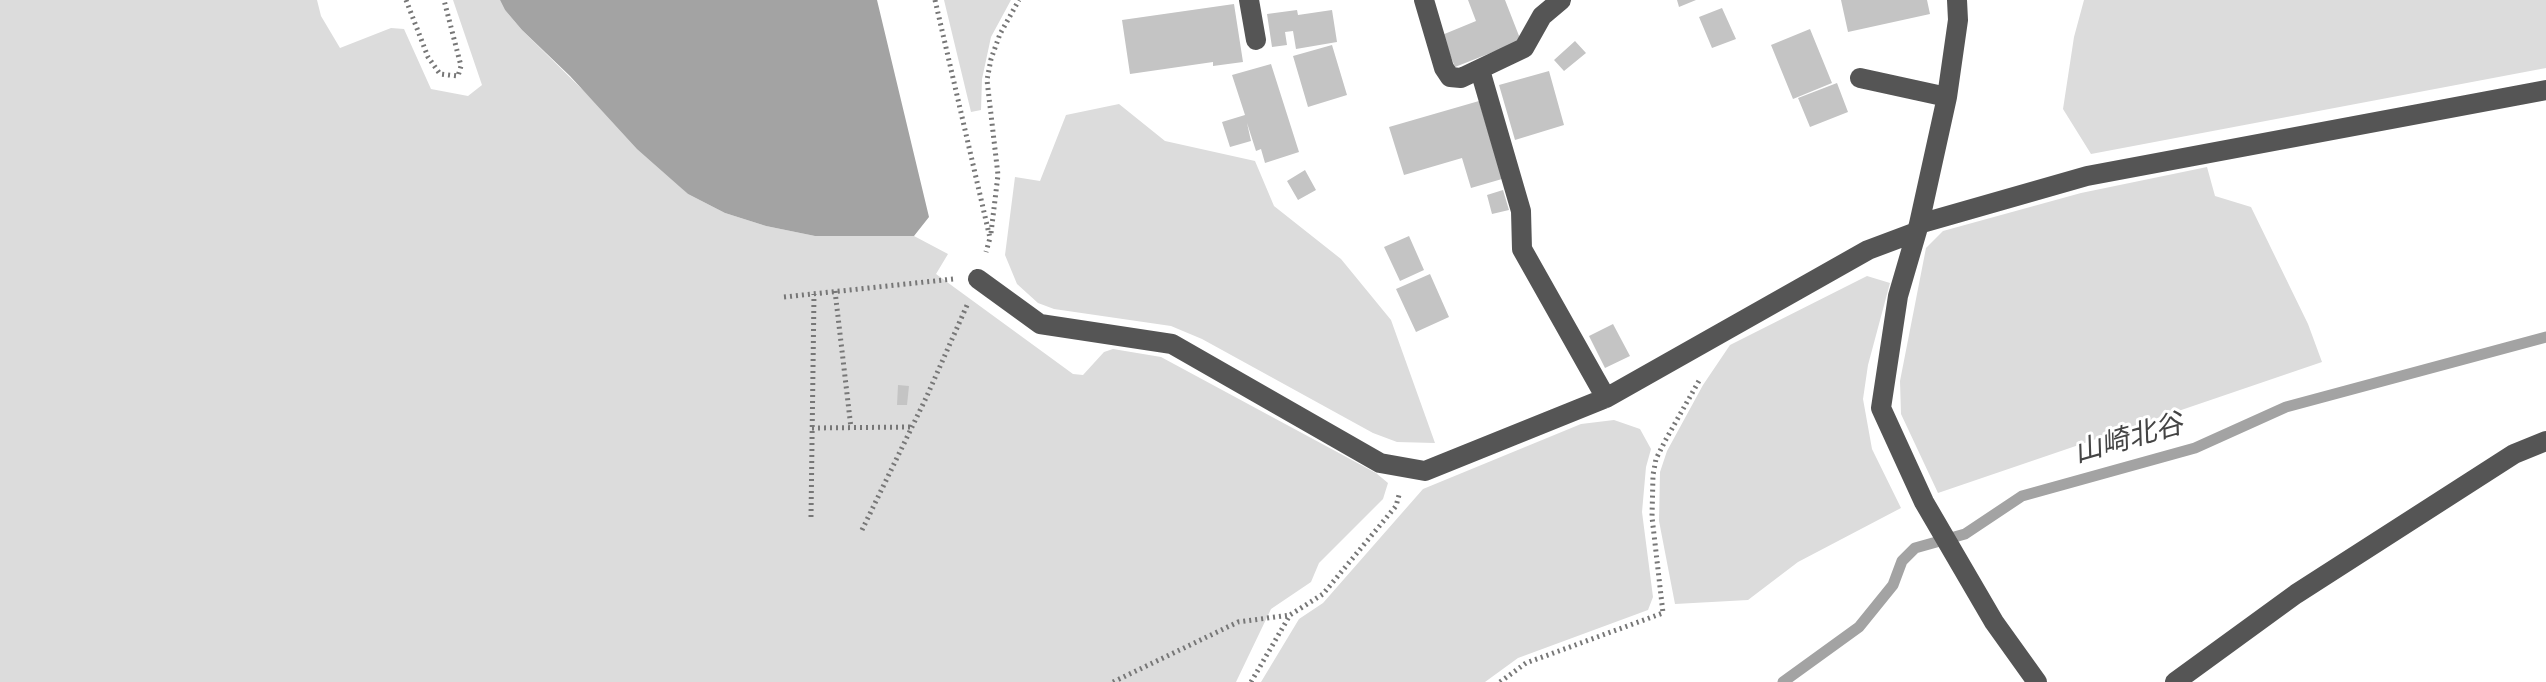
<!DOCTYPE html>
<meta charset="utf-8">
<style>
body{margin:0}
canvas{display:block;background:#fff}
</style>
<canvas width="2546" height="682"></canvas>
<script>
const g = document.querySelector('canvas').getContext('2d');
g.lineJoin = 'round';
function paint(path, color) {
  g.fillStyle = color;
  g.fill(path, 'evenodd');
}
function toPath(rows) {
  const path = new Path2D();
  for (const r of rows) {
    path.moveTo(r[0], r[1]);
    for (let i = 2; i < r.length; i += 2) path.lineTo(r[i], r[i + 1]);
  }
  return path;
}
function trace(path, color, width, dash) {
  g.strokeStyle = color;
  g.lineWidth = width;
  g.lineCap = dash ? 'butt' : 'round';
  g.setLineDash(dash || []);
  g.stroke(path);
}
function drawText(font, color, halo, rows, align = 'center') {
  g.font = font + ' Roboto,"Noto Sans JP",sans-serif';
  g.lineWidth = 6;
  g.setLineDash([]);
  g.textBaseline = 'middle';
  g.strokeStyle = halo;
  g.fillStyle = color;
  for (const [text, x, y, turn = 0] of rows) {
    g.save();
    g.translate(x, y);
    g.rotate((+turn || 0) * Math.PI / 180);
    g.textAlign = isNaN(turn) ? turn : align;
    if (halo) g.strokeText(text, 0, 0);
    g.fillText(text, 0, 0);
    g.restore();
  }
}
paint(toPath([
 [0,0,317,0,321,16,340,48,391,28,404,29,431,89,468,96,482,85,453,0,500,0,505,10,522,30,688,194,725,213,766,226,815,236,914,236,948,254,936,274,1073,374,1083,375,1104,352,1113,349,1161,357,1376,473,1388,483,1383,499,1319,563,1311,582,1271,609,1236,682,0,682],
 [944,0,1011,0,991,37,982,79,981,110,971,112],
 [2084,0,2546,0,2546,68,2091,154,2063,109,2074,37],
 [1119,104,1165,141,1255,161,1274,206,1341,259,1391,320,1435,443,1397,442,1373,433,1202,339,1171,326,1054,309,1038,303,1017,284,1005,255,1015,177,1040,181,1066,115],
 [2207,167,2215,196,2251,207,2308,324,2322,362,1938,493,1901,414,1900,381,1926,248,1943,231,2081,193],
 [1867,276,1890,283,1868,365,1863,399,1872,449,1901,508,1798,562,1748,600,1675,604,1659,521,1660,472,1667,451,1703,385,1730,345],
 [1614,420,1640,429,1651,449,1646,467,1642,512,1653,597,1648,610,1518,658,1485,682,1261,682,1299,619,1323,603,1423,489,1581,424]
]), '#dcdcdc');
paint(toPath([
 [500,0,877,0,929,217,914,236,815,236,766,226,725,213,688,194,637,149,570,76,522,30,505,10]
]), '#a3a3a3');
trace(toPath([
 [1783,682,1859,627,1893,585,1902,561,1915,548,1965,534,2022,496,2195,448,2286,407,2546,337]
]), '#a3a3a3', 11);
paint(toPath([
 [1468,0,1505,0,1521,41,1455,67,1442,35,1476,21],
 [1677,0,1696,0,1679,7],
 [1841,0,1927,0,1930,14,1848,32],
 [1234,4,1243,62,1213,66,1213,62,1130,74,1122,20],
 [1722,8,1736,39,1712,48,1699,17],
 [1297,10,1298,15,1332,10,1337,42,1296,49,1293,31,1285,32,1287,45,1272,47,1267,14],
 [1810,29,1832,83,1793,99,1771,45],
 [1575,41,1586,53,1564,71,1554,60],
 [1332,45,1347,95,1308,107,1293,56],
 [1271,64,1299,152,1265,163,1261,149,1256,151,1247,123,1251,141,1230,147,1222,122,1245,115,1232,75],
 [1549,71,1564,125,1515,140,1499,85],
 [1837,83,1848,112,1810,127,1798,98],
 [1479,101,1502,179,1471,188,1462,158,1404,175,1389,127],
 [1305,170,1316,190,1298,200,1287,181],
 [1503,190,1509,210,1492,214,1487,195],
 [1409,236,1424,270,1400,281,1384,247],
 [1430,274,1449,317,1416,332,1396,289],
 [1613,324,1630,356,1605,368,1589,336],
 [898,385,909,386,907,405,897,405]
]), '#c4c4c4');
trace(toPath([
 [406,0,428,57,440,74,458,76,461,66,444,0],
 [935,0,990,238,986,252],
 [991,233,998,175,987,80,991,59,1000,34,1019,0],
 [835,291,851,428],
 [784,297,953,279],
 [812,428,911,427],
 [811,517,814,294],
 [862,530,926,398,968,303],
 [1113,682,1238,622,1290,615],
 [1251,682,1290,615,1323,594,1396,506,1399,495],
 [1500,682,1526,663,1663,613,1652,517,1653,475,1656,459,1665,441,1700,379]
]), '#777', 5, [2, 4]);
trace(toPath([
 [1249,0,1256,40],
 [1424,0,1444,68,1450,77,1461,78,1524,48,1542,16,1561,0],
 [1957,0,1958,20,1947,97,1919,224,1898,296,1881,408,1924,502,1994,622,2037,682],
 [1480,70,1521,211,1522,249,1606,398],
 [1860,78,1947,97],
 [1919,224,2087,176,2546,90],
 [978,279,1040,324,1172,344,1380,463,1425,471,1606,398,1868,250,1916,232],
 [2175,682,2296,594,2514,454,2546,441]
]), '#555', 20);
drawText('italic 28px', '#444', '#fff', [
 ["山崎北谷",2129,440,-16]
]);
</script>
